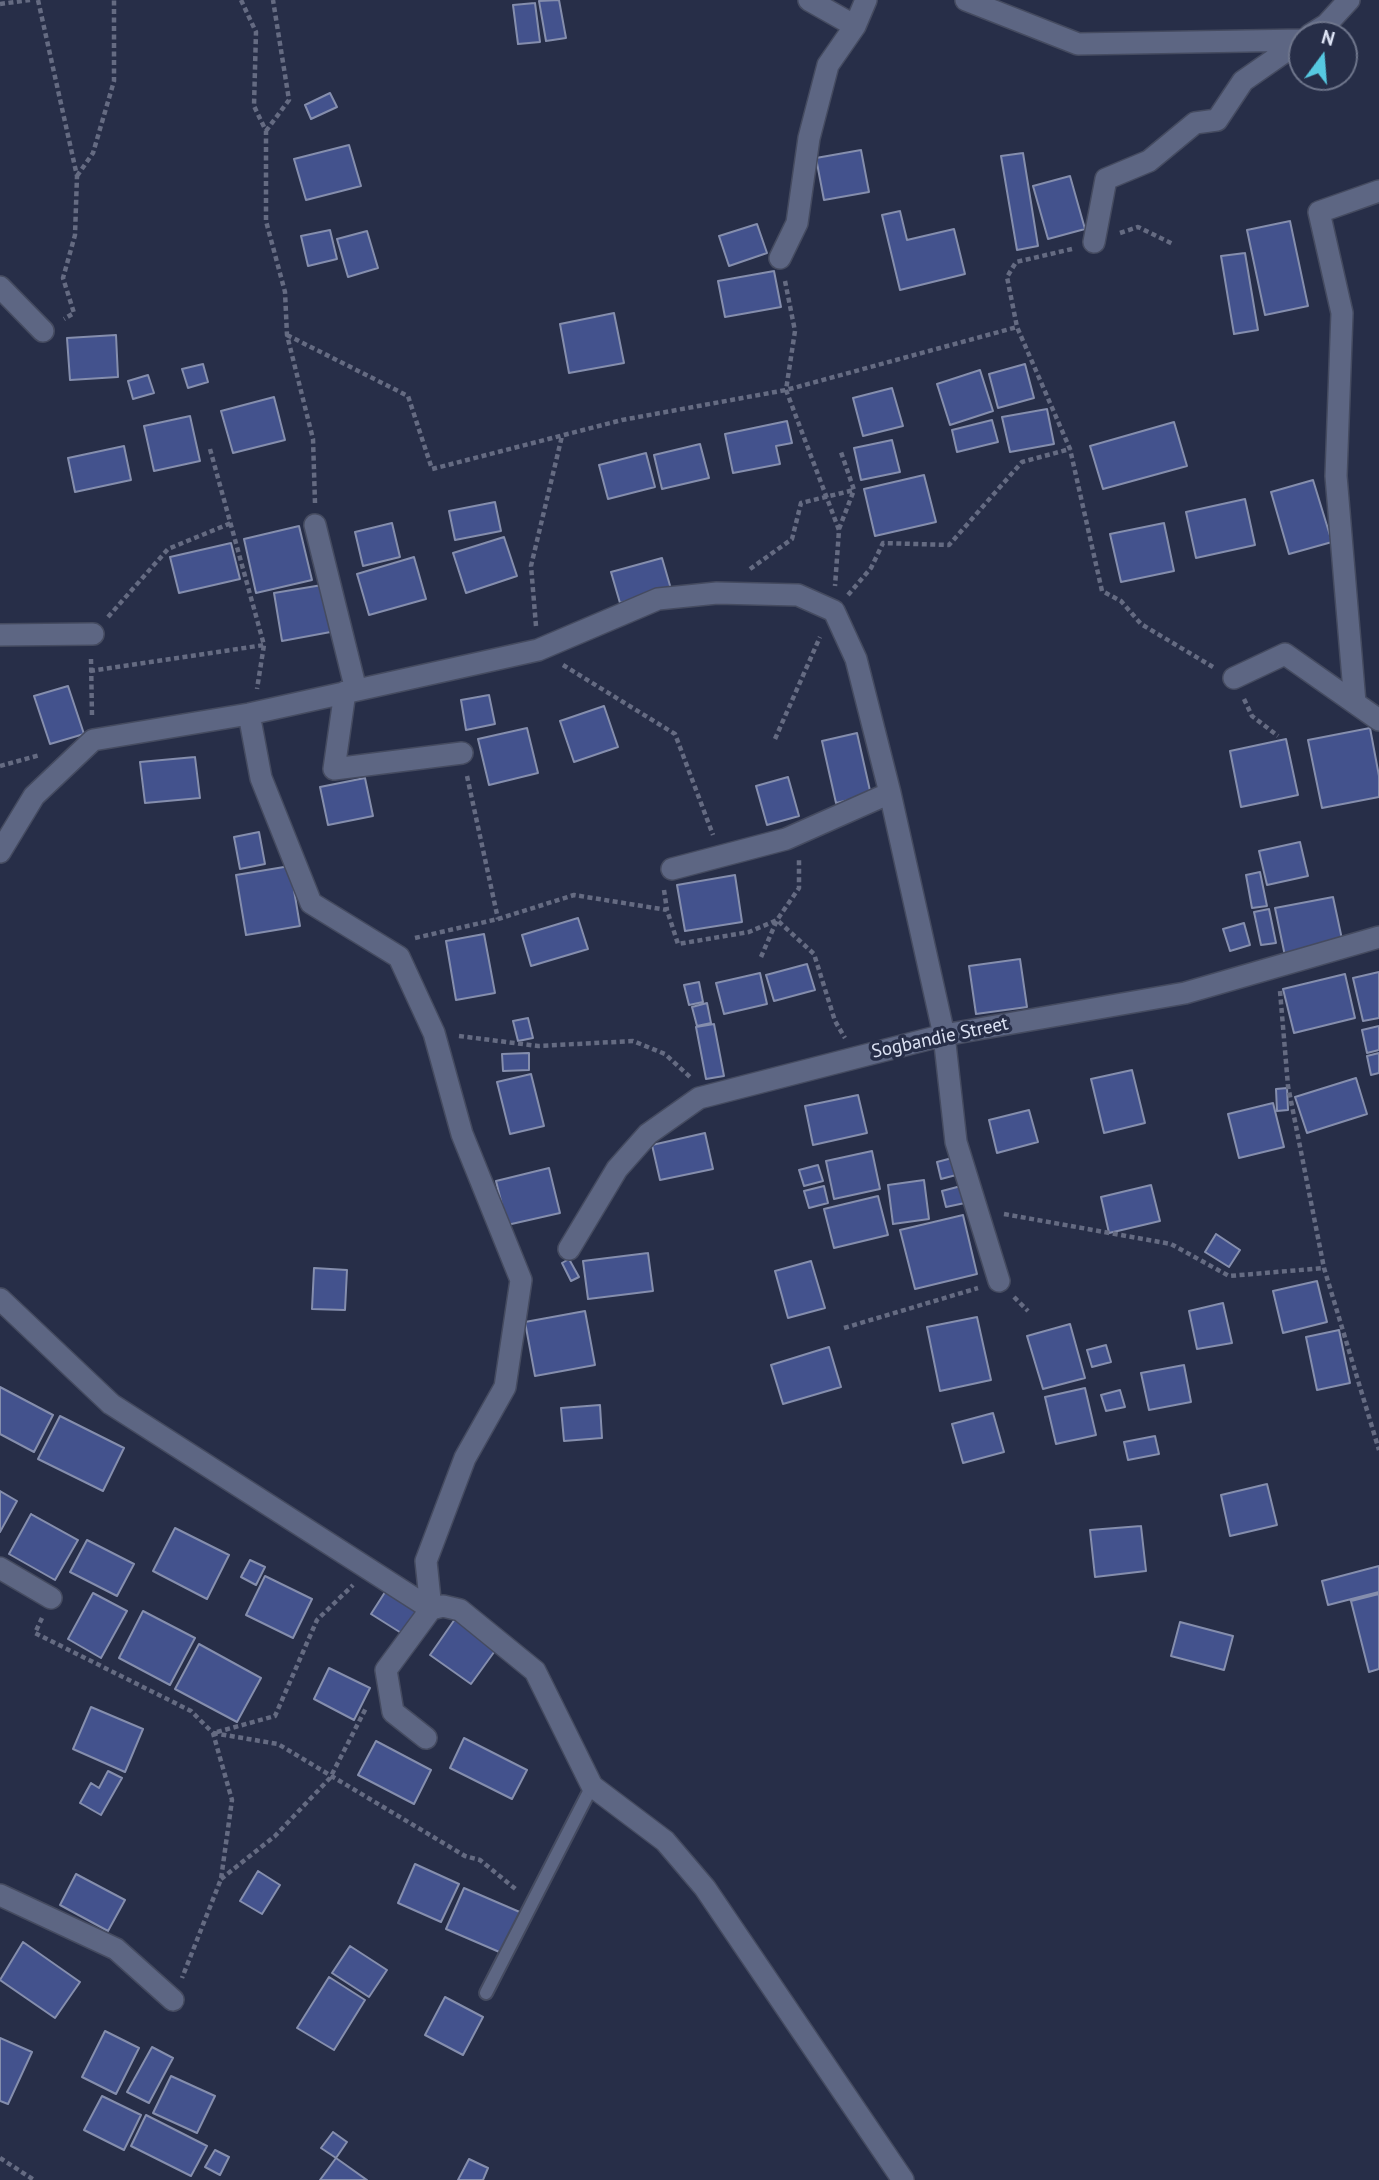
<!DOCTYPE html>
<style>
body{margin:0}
#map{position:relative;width:1379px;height:2180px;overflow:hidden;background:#272e48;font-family:"PT Sans",sans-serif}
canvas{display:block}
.north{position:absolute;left:1288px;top:21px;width:70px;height:70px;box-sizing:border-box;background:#272e48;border:2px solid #6f768c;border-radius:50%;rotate:16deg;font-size:19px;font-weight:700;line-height:28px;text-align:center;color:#dce2f3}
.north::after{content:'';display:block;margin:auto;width:24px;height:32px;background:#56c9e1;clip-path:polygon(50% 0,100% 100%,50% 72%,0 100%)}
</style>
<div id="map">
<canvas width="1379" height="2180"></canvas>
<div class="north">N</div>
</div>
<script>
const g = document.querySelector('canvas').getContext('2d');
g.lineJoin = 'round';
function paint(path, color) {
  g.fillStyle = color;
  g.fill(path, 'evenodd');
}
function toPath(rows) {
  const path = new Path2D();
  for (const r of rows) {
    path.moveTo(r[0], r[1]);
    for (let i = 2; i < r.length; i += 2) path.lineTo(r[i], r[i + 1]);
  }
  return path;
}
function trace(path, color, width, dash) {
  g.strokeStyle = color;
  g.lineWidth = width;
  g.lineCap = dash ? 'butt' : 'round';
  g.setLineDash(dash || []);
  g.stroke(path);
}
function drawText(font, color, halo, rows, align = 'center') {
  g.font = font + ' "PT Sans",sans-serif';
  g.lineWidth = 7;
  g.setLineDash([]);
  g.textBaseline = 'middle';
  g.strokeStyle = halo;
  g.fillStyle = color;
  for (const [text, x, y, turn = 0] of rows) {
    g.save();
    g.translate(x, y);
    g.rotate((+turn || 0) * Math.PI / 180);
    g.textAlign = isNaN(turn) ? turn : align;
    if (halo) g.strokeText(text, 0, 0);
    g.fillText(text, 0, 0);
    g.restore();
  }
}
const building = toPath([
 [559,0,566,38,546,41,539,1,559,0],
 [535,3,540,42,518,44,513,5,535,3],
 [330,93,337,107,311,119,305,105,330,93],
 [349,145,361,186,306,200,294,159,349,145],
 [861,150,869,192,824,200,816,158,861,150],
 [1023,153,1038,246,1017,250,1001,156,1023,153],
 [1070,176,1085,229,1048,239,1033,186,1070,176],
 [900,211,907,240,954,229,965,274,900,290,882,215,900,211],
 [1290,221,1308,306,1265,315,1247,230,1290,221],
 [757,224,767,253,729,266,719,236,757,224],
 [330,230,337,259,308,266,301,236,330,230],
 [367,231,378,268,348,277,337,239,367,231],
 [1245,253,1258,330,1234,334,1221,256,1245,253],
 [774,271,781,307,725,317,718,281,774,271],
 [614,313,624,363,569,373,560,324,614,313],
 [116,335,118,377,70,380,67,338,116,335],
 [203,364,208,382,188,388,182,369,203,364],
 [1025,364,1034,398,998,408,989,374,1025,364],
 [980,370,993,411,950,425,937,384,980,370],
 [148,375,154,393,133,399,128,381,148,375],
 [892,388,903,426,863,436,853,398,892,388],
 [274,397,285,440,233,453,221,411,274,397],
 [1047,409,1054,444,1010,452,1002,417,1047,409],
 [190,416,200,461,154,471,144,426,190,416],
 [992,420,998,442,957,452,952,430,992,420],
 [787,421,792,443,776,446,780,464,733,473,725,434,787,421],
 [1174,422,1187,466,1103,489,1090,446,1174,422],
 [892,440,900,472,861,480,854,448,892,440],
 [700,444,709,478,662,489,654,455,700,444],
 [124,446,131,480,75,492,68,458,124,446],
 [646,453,655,487,608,499,599,465,646,453],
 [924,475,936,522,875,536,864,489,924,475],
 [1313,480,1332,542,1289,554,1271,492,1313,480],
 [1245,499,1255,545,1196,558,1186,512,1245,499],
 [495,502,501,531,455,540,449,511,495,502],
 [392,523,400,557,363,566,355,532,392,523],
 [1164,523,1174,571,1121,582,1110,534,1164,523],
 [299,526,312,580,256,593,244,539,299,526],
 [504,537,517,576,466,593,453,553,504,537],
 [231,543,240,579,179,593,170,557,231,543],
 [414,557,426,599,369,615,357,574,414,557],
 [662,558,671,589,620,603,611,572,662,558],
 [328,584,336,631,282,641,274,593,328,584],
 [68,686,84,734,50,744,34,696,68,686],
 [489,695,495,724,466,730,461,700,489,695],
 [604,706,618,747,574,762,560,721,604,706],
 [527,728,538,773,489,785,478,739,527,728],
 [1370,728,1379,776,1379,797,1322,808,1308,740,1370,728],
 [857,733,871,795,836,803,822,741,857,733],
 [1286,739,1298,795,1241,807,1230,751,1286,739],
 [195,757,200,798,145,803,140,762,195,757],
 [788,777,799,816,767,825,756,786,788,777],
 [365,778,373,816,328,825,320,787,365,778],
 [259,832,265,864,240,869,234,837,259,832],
 [1300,842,1308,876,1267,885,1259,851,1300,842],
 [290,866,300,926,246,935,236,875,290,866],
 [1260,872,1267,906,1252,908,1246,875,1260,872],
 [735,875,742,922,685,931,677,885,735,875],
 [1333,897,1343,944,1285,956,1275,908,1333,897],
 [1269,909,1276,943,1261,945,1254,912,1269,909],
 [578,918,588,949,531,966,522,935,578,918],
 [1244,923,1250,945,1230,951,1223,929,1244,923],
 [484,934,495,993,456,1000,446,941,484,934],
 [1020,959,1027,1007,976,1014,969,966,1020,959],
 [807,964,815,990,774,1001,766,975,807,964],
 [1379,972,1379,1018,1363,1021,1353,978,1379,972],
 [760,973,767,1004,724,1014,716,983,760,973],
 [1345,974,1355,1018,1294,1033,1283,989,1345,974],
 [699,982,703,1002,689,1005,684,985,699,982],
 [707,1003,711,1023,697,1026,692,1007,707,1003],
 [528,1018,533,1038,518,1041,513,1021,528,1018],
 [714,1024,724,1076,706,1079,696,1027,714,1024],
 [1379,1026,1379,1050,1367,1053,1362,1030,1379,1026],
 [529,1053,529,1070,503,1071,502,1054,529,1053],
 [1379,1053,1379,1073,1371,1075,1367,1056,1379,1053],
 [1132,1070,1145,1123,1104,1133,1091,1079,1132,1070],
 [531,1074,544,1126,510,1134,497,1082,531,1074],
 [1356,1078,1367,1114,1307,1133,1295,1097,1356,1078],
 [1287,1088,1288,1110,1277,1111,1276,1089,1287,1088],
 [858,1095,867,1133,813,1145,805,1106,858,1095],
 [1273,1103,1284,1147,1239,1158,1228,1114,1273,1103],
 [1029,1110,1038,1142,997,1153,989,1120,1029,1110],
 [705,1133,713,1169,660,1180,652,1145,705,1133],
 [872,1151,880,1189,834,1199,826,1161,872,1151],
 [956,1157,960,1174,941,1179,937,1162,956,1157],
 [818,1165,823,1181,804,1186,799,1170,818,1165],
 [549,1168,560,1213,507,1225,496,1181,549,1168],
 [924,1180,929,1219,893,1224,888,1185,924,1180],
 [1151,1185,1160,1221,1109,1233,1101,1197,1151,1185],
 [824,1186,828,1203,809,1208,804,1191,824,1186],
 [961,1186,965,1203,946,1207,942,1191,961,1186],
 [878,1196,888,1235,834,1248,824,1209,878,1196],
 [963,1215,977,1274,915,1289,900,1230,963,1215],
 [1216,1234,1240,1250,1229,1267,1205,1252,1216,1234],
 [648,1253,653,1291,588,1299,583,1261,648,1253],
 [569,1259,579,1277,571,1281,562,1263,569,1259],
 [811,1261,825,1308,788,1318,775,1271,811,1261],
 [314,1268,347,1270,345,1310,312,1309,314,1268],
 [1317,1281,1327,1322,1283,1333,1273,1291,1317,1281],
 [1223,1303,1232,1343,1197,1349,1189,1311,1223,1303],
 [585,1311,595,1365,535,1376,525,1322,585,1311],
 [977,1317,991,1380,940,1391,927,1327,977,1317],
 [1070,1324,1085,1378,1043,1389,1027,1336,1070,1324],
 [1339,1330,1350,1383,1317,1390,1306,1337,1339,1330],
 [1106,1345,1111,1362,1092,1367,1087,1350,1106,1345],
 [829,1347,841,1387,783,1404,771,1365,829,1347],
 [1184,1365,1191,1402,1149,1410,1141,1373,1184,1365],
 [0,1387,53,1415,34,1452,0,1434,0,1387],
 [1085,1388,1096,1435,1056,1444,1045,1397,1085,1388],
 [1120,1390,1125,1407,1106,1411,1101,1395,1120,1390],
 [600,1405,602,1438,564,1441,561,1408,600,1405],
 [993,1413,1004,1452,963,1463,952,1424,993,1413],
 [60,1416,124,1448,103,1491,38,1459,60,1416],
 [1155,1436,1159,1454,1128,1460,1124,1442,1155,1436],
 [1267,1484,1277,1525,1230,1536,1221,1495,1267,1484],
 [0,1491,17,1501,0,1532,0,1491],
 [31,1514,78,1540,55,1580,9,1554,31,1514],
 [1141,1526,1146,1571,1095,1577,1090,1530,1141,1526],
 [175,1528,229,1555,207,1599,153,1571,175,1528],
 [87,1540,134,1564,117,1596,70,1572,87,1540],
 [250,1560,265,1567,256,1585,241,1577,250,1560],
 [1379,1566,1379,1592,1328,1605,1322,1581,1379,1566],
 [265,1576,312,1599,293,1638,246,1615,265,1576],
 [387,1589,422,1612,406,1636,371,1614,387,1589],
 [93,1593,127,1611,101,1658,68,1639,93,1593],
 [1379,1594,1379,1669,1369,1672,1351,1601,1379,1594],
 [143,1611,195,1638,170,1685,119,1658,143,1611],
 [455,1619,497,1648,471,1684,430,1655,455,1619],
 [1180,1622,1233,1636,1224,1670,1171,1656,1180,1622],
 [199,1644,261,1678,237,1722,175,1689,199,1644],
 [329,1668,370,1688,354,1720,314,1699,329,1668],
 [91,1707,143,1729,125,1772,73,1749,91,1707],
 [464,1738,527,1770,512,1799,450,1768,464,1738],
 [376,1741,431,1770,414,1804,358,1775,376,1741],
 [108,1771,122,1778,101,1815,80,1803,91,1783,99,1788,108,1771],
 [415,1864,459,1884,441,1922,398,1903,415,1864],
 [258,1871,280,1885,262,1914,240,1901,258,1871],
 [76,1874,125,1900,108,1931,60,1905,76,1874],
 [464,1888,522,1913,504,1954,446,1929,464,1888],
 [23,1942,80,1982,55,2018,0,1980,23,1942],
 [350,1946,387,1970,369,1997,332,1973,350,1946],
 [329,1977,365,2000,334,2050,297,2028,329,1977],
 [445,1997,483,2017,463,2055,425,2035,445,1997],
 [105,2031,139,2048,116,2094,82,2077,105,2031],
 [0,2038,32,2052,8,2104,0,2101,0,2038],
 [152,2047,173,2058,149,2103,127,2092,152,2047],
 [171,2076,215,2096,197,2133,153,2113,171,2076],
 [102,2096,141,2115,124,2150,84,2130,102,2096],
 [146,2115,207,2146,191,2176,131,2146,146,2115],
 [333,2132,347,2142,336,2158,321,2148,333,2132],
 [215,2150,229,2157,220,2175,205,2167,215,2150],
 [336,2158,367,2180,320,2180,336,2158],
 [469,2159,488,2168,483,2180,458,2180,469,2159]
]);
paint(building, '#43528d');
trace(building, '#858ead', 2);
const lane = toPath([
 [486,1993,592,1786]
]);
const street = toPath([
 [809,0,855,26],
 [966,0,1078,44,1302,40],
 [1310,35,1326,25,1349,0],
 [1094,242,1106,179,1149,161,1195,123,1217,120,1243,81,1302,40],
 [780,258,797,223,809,138,828,65,855,26,866,0],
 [0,287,43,331],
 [315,525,356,690],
 [0,635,93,634],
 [1234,678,1285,654,1379,720],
 [345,692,334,769,462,753],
 [1355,703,1336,476,1342,313,1319,212,1379,191],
 [249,714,261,778,311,903,399,957,434,1033,462,1134,521,1280,505,1387,465,1458,426,1561,431,1609,386,1670,393,1712,426,1738],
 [0,852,34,796,93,740,249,714,538,650,658,599,717,593,798,595,834,611,856,659,890,793,944,1035,956,1142,999,1281],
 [672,869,786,839,890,793],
 [569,1249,617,1169,648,1134,699,1098,944,1035,1185,993,1379,937],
 [0,1299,111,1404,431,1609,443,1606,460,1610,535,1671,592,1786,665,1841,705,1888,903,2180],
 [0,1568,51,1598],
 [0,1895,116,1949,173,2000]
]);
trace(lane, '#454b60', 16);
trace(street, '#454b60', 24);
trace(toPath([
 [38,0,77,176,75,235,63,278,74,313,64,319],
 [241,0,256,32,254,106,266,131,266,221,285,292,287,335,313,439,315,503],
 [0,4,30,0],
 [266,131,289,100,273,0],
 [77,176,93,153,114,81,114,0],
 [1120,233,1138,227,1173,244],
 [1072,249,1016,262,1007,277,1017,327,1070,449,1102,591,1121,601,1141,624,1213,667],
 [785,281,795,331,786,390,839,530,835,586],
 [287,335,408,396,432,469,622,420,786,390,1017,327],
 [210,449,264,645,257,689],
 [839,529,854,490,841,452],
 [750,569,792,539,801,503,854,490],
 [848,595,871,568,883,543,949,545,1022,462,1070,449],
 [108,617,168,549,231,523],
 [536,626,531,566,562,436],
 [91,659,92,716],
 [563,665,675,734,713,835],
 [90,671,264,645],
 [1244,699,1252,716,1278,736],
 [775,739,820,637],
 [0,766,40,755],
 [467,776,498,919],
 [664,890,667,910],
 [415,938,498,919,574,895,667,910,678,944,749,932,777,920,814,954,835,1021,845,1038],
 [761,957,777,920,799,888,799,860],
 [1280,991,1288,1086,1324,1268,1379,1450],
 [459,1036,538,1046,633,1041,665,1054,690,1077],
 [1004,1214,1171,1244,1229,1276,1324,1268],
 [1014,1297,1028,1311],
 [844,1328,978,1288],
 [42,1618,35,1633,191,1711,213,1733,232,1800,221,1879,182,1978],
 [217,1732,275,1716,317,1620,353,1585],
 [213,1733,278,1744,465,1856,480,1860,518,1891],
 [221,1879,275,1836,330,1778,366,1708],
 [0,2158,34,2180]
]), '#656b82', 4.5, [5, 3.5]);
trace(lane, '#5d6683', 12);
trace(street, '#5d6683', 21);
drawText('19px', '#dce2f3', '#272e48', [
 ["Sogbandie Street",940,1038,-12]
]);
</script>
